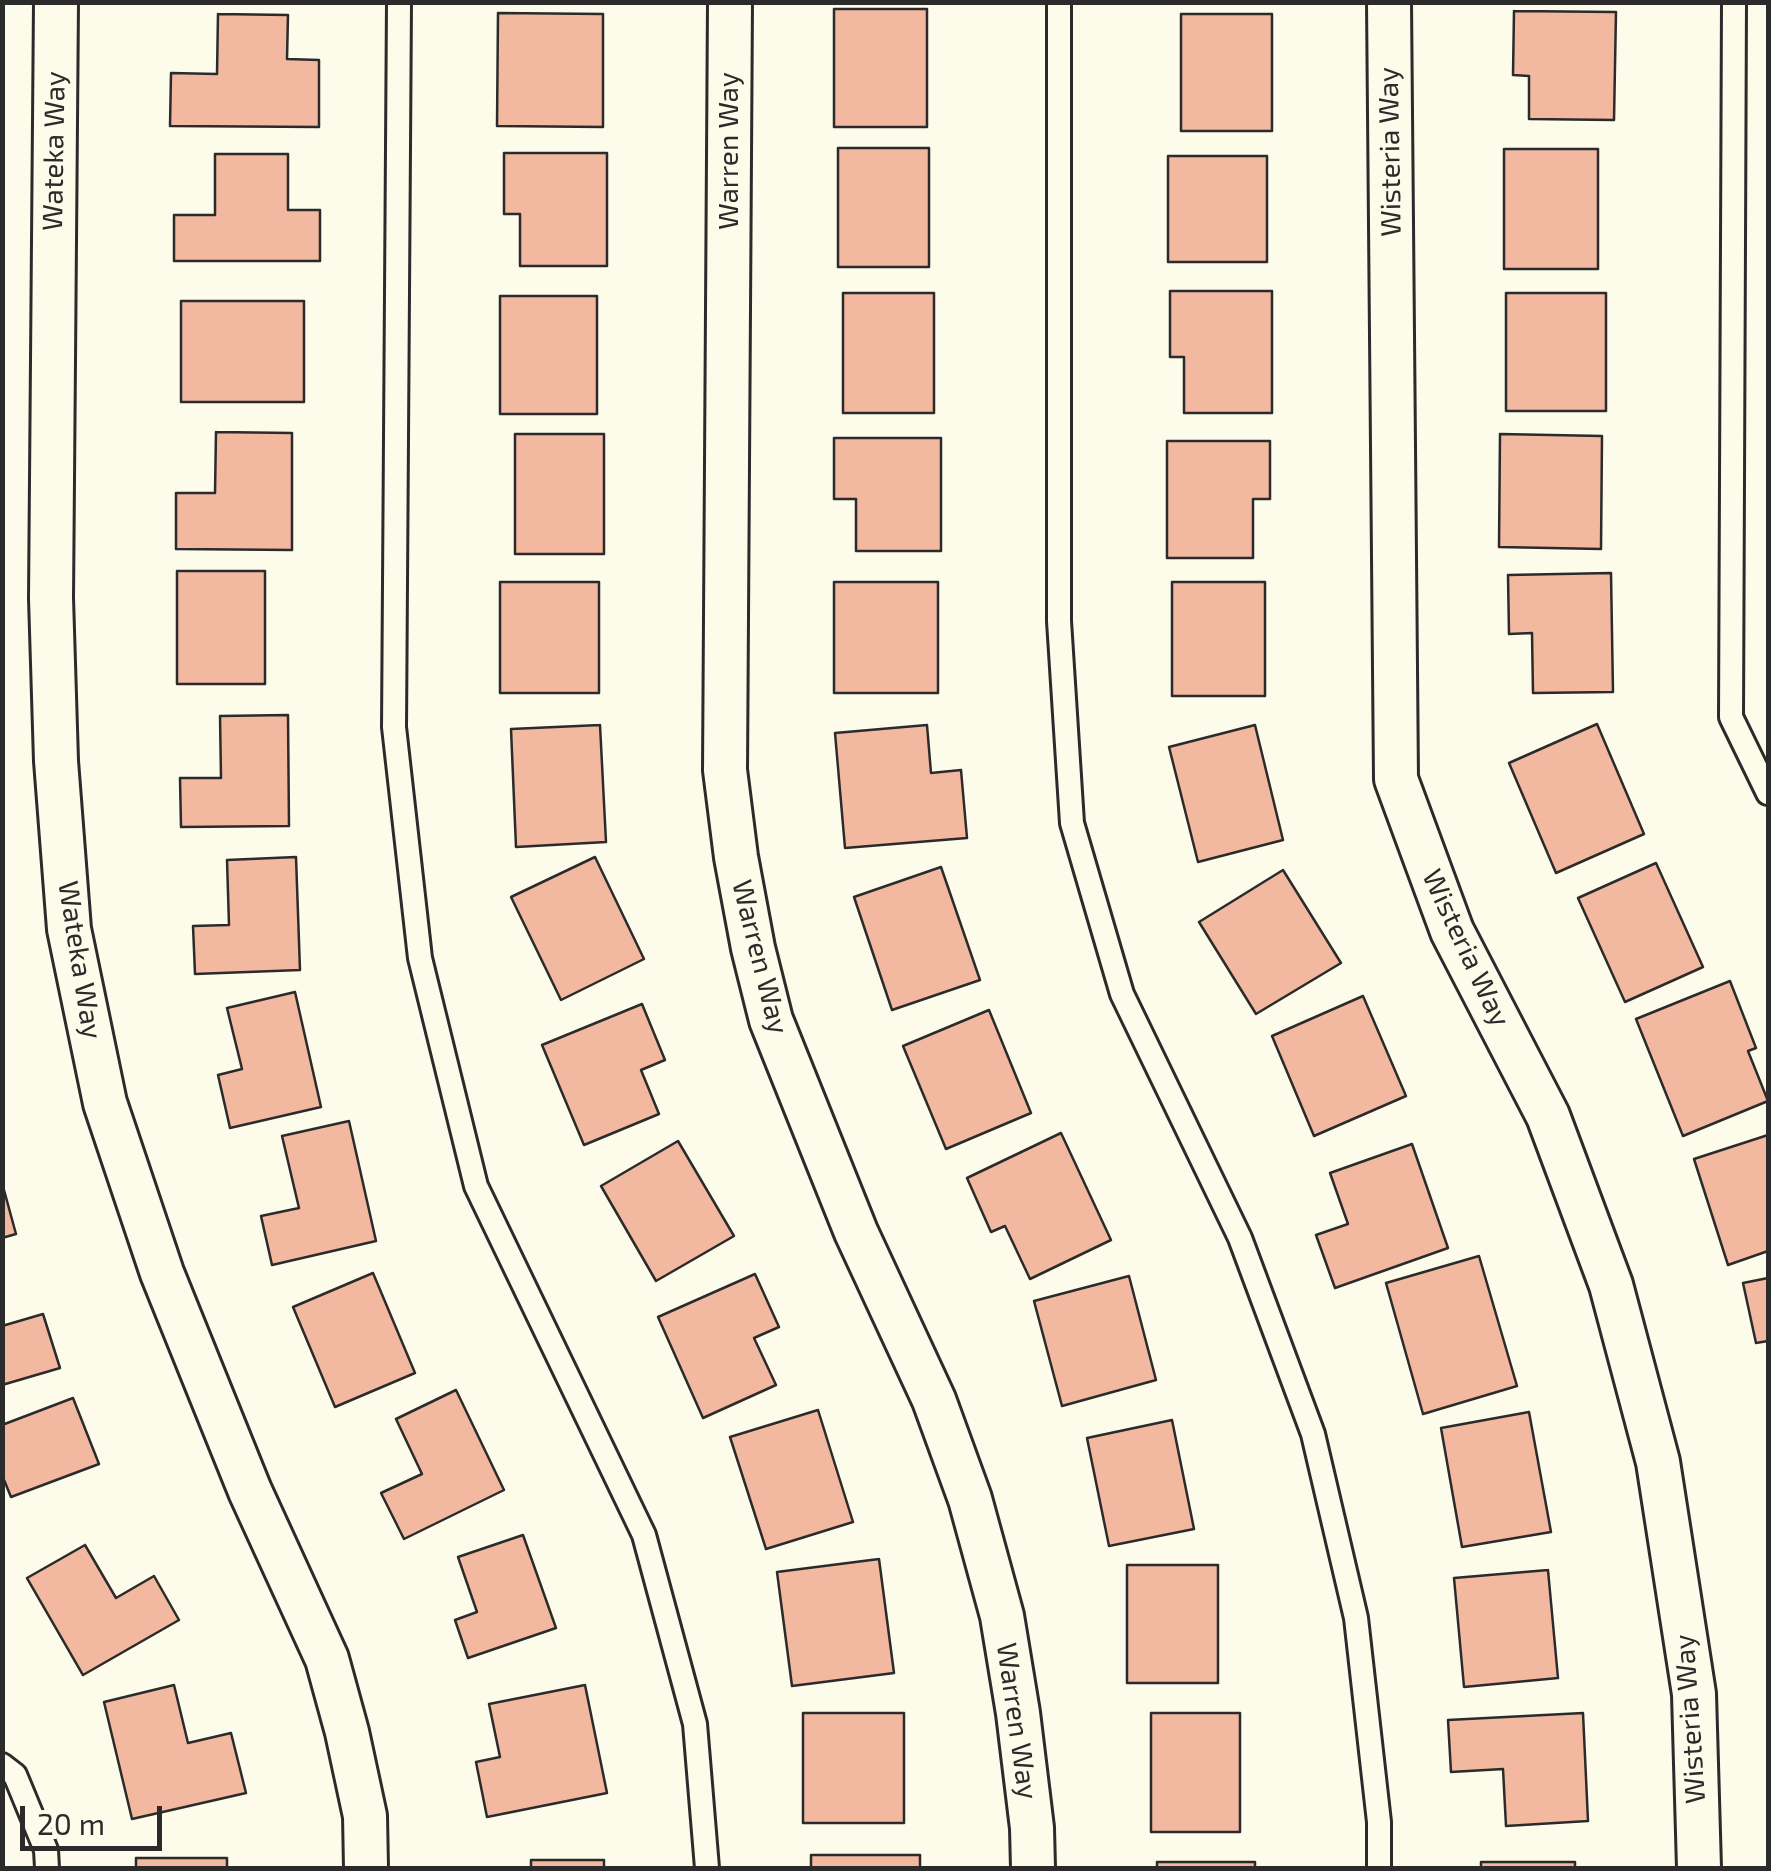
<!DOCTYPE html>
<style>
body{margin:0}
#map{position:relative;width:1771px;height:1871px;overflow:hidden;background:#fdfbea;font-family:"Exo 2",sans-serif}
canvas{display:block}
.frame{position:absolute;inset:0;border:5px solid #2b2b2b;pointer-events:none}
.scale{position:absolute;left:20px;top:1806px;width:142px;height:45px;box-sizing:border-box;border:5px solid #2b2b2b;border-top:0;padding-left:12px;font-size:30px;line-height:35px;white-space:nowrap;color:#2b2b2b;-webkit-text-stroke:8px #fdfbea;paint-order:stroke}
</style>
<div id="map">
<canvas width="1771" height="1871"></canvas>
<div class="frame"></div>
<div class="scale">20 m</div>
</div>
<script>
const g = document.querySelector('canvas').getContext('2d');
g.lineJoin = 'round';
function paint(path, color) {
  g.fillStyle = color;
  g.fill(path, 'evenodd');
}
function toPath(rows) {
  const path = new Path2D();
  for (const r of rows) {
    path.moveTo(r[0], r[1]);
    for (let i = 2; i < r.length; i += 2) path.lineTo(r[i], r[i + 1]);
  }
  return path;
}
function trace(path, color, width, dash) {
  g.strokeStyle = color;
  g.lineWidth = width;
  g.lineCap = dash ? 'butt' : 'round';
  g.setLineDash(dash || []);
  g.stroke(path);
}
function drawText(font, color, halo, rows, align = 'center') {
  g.font = font + ' "Exo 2",sans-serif';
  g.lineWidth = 8;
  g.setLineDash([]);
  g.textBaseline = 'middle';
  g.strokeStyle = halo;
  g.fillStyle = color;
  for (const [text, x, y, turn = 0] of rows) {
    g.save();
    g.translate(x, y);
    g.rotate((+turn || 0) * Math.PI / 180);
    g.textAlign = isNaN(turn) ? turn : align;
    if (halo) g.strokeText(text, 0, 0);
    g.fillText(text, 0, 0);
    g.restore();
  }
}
const building = toPath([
 [834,9,927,9,927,127,834,127,834,9],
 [1514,11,1616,12,1614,120,1529,119,1529,76,1513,75,1514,11],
 [498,13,603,14,603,127,497,126,498,13],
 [218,14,288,15,287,59,319,60,319,127,170,126,171,73,217,74,218,14],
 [1181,14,1272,14,1272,131,1181,131,1181,14],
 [838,148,929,148,929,267,838,267,838,148],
 [1504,149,1598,149,1598,269,1504,269,1504,149],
 [504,153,607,153,607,266,520,266,520,214,504,214,504,153],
 [215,154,288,154,288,210,320,210,320,261,174,261,174,215,215,215,215,154],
 [1168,156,1267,156,1267,262,1168,262,1168,156],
 [1170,291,1272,291,1272,413,1184,413,1184,357,1170,357,1170,291],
 [843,293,934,293,934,413,843,413,843,293],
 [1506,293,1606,293,1606,411,1506,411,1506,293],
 [500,296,597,296,597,414,500,414,500,296],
 [181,301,304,301,304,402,181,402,181,301],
 [216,432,292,433,292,550,176,549,176,493,215,493,216,432],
 [515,434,604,434,604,554,515,554,515,434],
 [1500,434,1602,436,1601,549,1499,547,1500,434],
 [834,438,941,438,941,551,856,551,856,499,834,499,834,438],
 [1167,441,1270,441,1270,499,1253,499,1253,558,1167,558,1167,441],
 [177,571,265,571,265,684,177,684,177,571],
 [1611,573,1613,692,1533,693,1532,633,1509,634,1508,575,1611,573],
 [500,582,599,582,599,693,500,693,500,582],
 [834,582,938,582,938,693,834,693,834,582],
 [1172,582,1265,582,1265,696,1172,696,1172,582],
 [288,715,289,826,181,827,180,778,221,778,220,716,288,715],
 [1597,724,1644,834,1556,873,1509,763,1597,724],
 [600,725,606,842,516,847,511,729,600,725],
 [927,725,931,773,961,770,967,838,845,848,835,733,927,725],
 [1255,725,1283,840,1198,862,1169,747,1255,725],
 [296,857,300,970,195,974,193,926,229,925,227,860,296,857],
 [595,857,644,959,561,1000,511,897,595,857],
 [1656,863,1703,967,1625,1002,1578,898,1656,863],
 [941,867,980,980,892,1010,854,897,941,867],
 [1283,870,1341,963,1256,1014,1199,922,1283,870],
 [1730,981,1756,1048,1748,1051,1768,1101,1683,1136,1636,1019,1730,981],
 [295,992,321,1107,230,1128,218,1075,242,1069,227,1008,295,992],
 [1363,996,1406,1096,1314,1136,1272,1036,1363,996],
 [642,1004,665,1060,641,1070,659,1114,584,1145,542,1045,642,1004],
 [989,1010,1031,1113,946,1149,903,1046,989,1010],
 [349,1121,376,1241,272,1265,261,1216,299,1208,282,1136,349,1121],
 [1061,1133,1111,1240,1030,1279,1005,1226,991,1232,967,1178,1061,1133],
 [1768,1135,1768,1251,1728,1265,1694,1159,1768,1135],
 [678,1141,734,1236,656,1281,601,1186,678,1141],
 [1412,1144,1448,1248,1335,1288,1316,1235,1348,1224,1330,1173,1412,1144],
 [4,1190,16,1234,2,1238,2,1191,4,1190],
 [1479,1256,1517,1386,1423,1414,1386,1283,1479,1256],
 [373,1273,415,1373,335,1407,293,1307,373,1273],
 [755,1274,779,1327,754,1338,776,1385,703,1418,658,1317,755,1274],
 [1129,1276,1156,1380,1062,1406,1034,1301,1129,1276],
 [1768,1278,1768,1341,1756,1343,1743,1283,1768,1278],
 [43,1314,60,1368,2,1385,2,1326,43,1314],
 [456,1390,504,1490,404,1539,381,1493,422,1474,396,1419,456,1390],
 [73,1398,99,1464,11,1497,2,1475,2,1425,73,1398],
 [818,1410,853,1522,766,1549,730,1437,818,1410],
 [1529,1412,1551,1532,1462,1547,1441,1428,1529,1412],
 [1172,1420,1194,1529,1109,1546,1087,1438,1172,1420],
 [523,1535,556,1628,468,1658,455,1620,477,1612,458,1557,523,1535],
 [85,1545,116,1598,154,1576,179,1620,83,1675,27,1578,85,1545],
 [879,1559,894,1673,792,1686,777,1572,879,1559],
 [1127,1565,1218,1565,1218,1683,1127,1683,1127,1565],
 [1548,1570,1558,1678,1464,1687,1454,1578,1548,1570],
 [174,1685,188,1743,231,1733,246,1793,132,1819,104,1702,174,1685],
 [585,1685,607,1793,487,1817,476,1762,500,1757,489,1704,585,1685],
 [803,1713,904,1713,904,1823,803,1823,803,1713],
 [1151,1713,1240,1713,1240,1832,1151,1832,1151,1713],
 [1583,1713,1588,1821,1506,1826,1503,1769,1451,1772,1448,1720,1583,1713],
 [811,1855,920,1855,920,1868,811,1868,811,1855],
 [136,1858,227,1858,227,1868,136,1868,136,1858],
 [531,1860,604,1860,604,1868,531,1868,531,1860],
 [1157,1862,1255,1862,1255,1868,1157,1868,1157,1862],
 [1481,1862,1575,1862,1575,1868,1481,1868,1481,1862]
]);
paint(building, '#f2b8a0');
trace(building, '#2b2b2b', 2.5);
const lane = toPath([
 [399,2,394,727,420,958,476,1186,644,1535,695,1724,707,1868],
 [1059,2,1059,621,1072,823,1122,994,1240,1238,1313,1434,1356,1618,1379,1822,1379,1868],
 [1734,2,1731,717,1768,793],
 [2,1765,15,1775,46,1850,47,1868]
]);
const street = toPath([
 [56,2,51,598,56,761,69,929,105,1103,162,1273,250,1491,327,1659,347,1732,365,1816,366,1868],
 [730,2,725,770,736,857,753,948,771,1020,856,1232,934,1400,970,1499,1002,1616,1018,1713,1032,1828,1033,1868],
 [1389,2,1396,779,1452,931,1548,1116,1611,1285,1658,1462,1694,1694,1699,1868]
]);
trace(lane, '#2b2b2b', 28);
trace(street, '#2b2b2b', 48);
trace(lane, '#fdfbea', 22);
trace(street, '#fdfbea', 42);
drawText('28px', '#2b2b2b', '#fdfbea', [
 ["Wateka Way",54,151,-89],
 ["Warren Way",729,151,-90],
 ["Wisteria Way",1390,152,-91],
 ["Wisteria Way",1466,948,65],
 ["Warren Way",760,957,76],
 ["Wateka Way",80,960,81],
 ["Wisteria Way",1690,1719,-94],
 ["Warren Way",1017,1721,82]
]);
</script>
